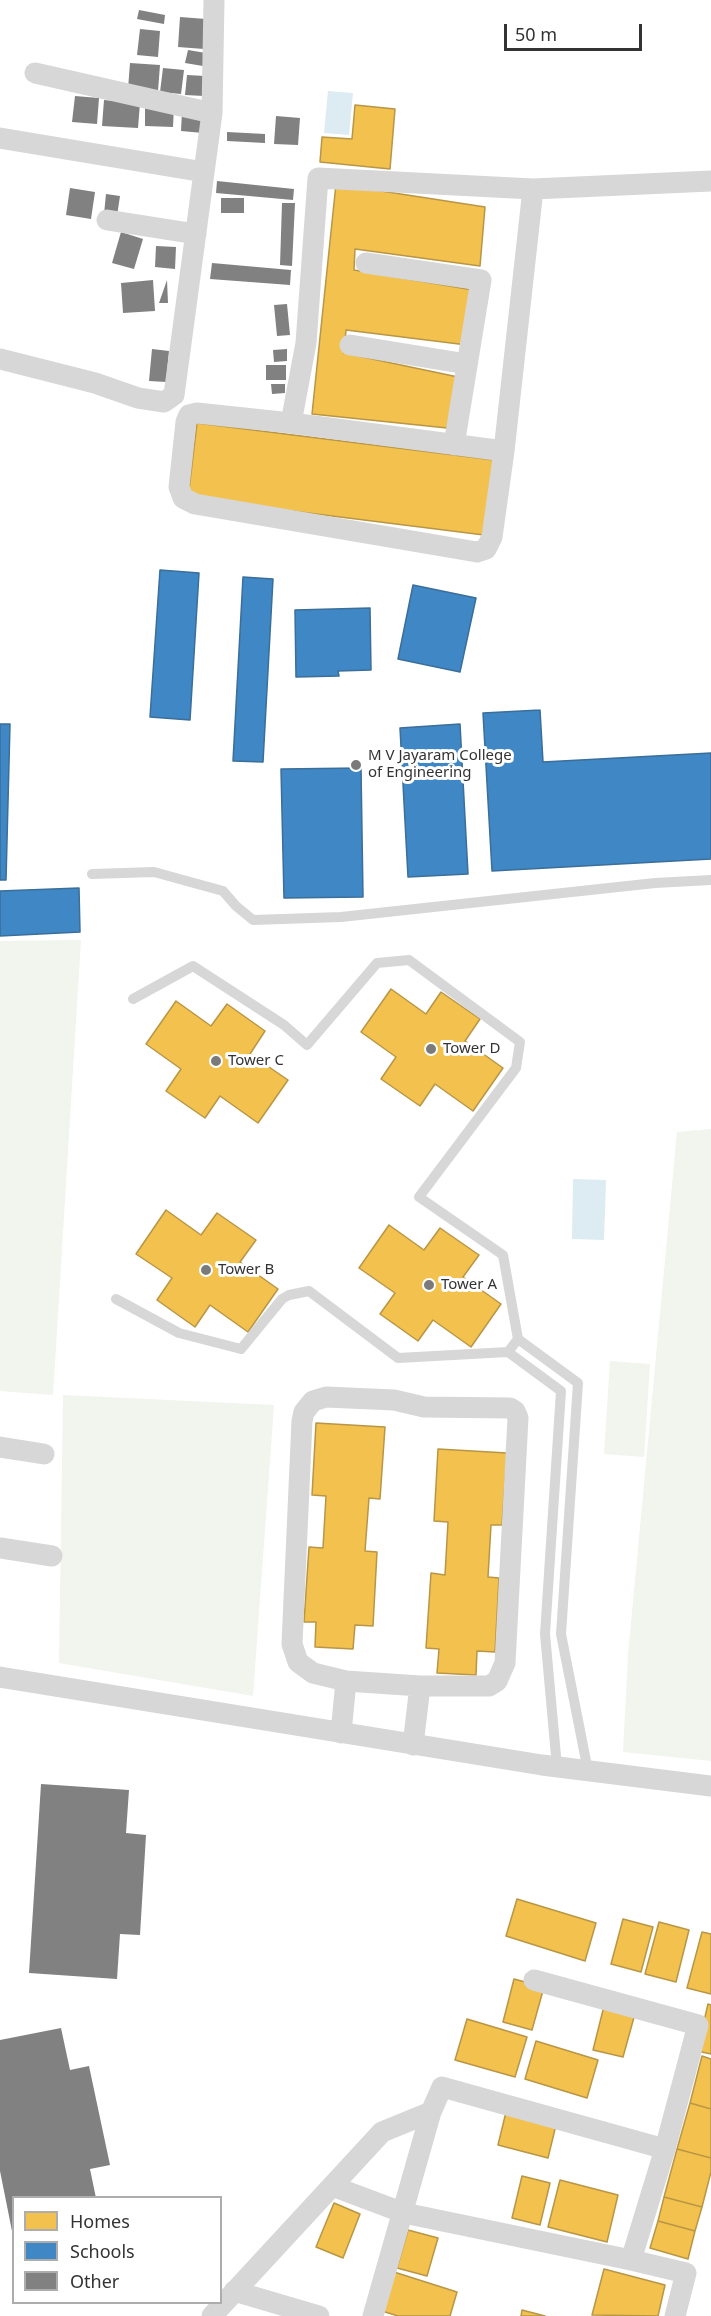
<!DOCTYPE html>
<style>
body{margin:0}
#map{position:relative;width:711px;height:2316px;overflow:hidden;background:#fff;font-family:"Noto Sans",sans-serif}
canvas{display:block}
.legend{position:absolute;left:12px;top:2196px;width:210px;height:108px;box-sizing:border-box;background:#fff;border:2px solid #adadad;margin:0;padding:8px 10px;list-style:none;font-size:18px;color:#333}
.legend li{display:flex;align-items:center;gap:12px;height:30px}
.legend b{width:30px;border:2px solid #adadad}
.scale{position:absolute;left:504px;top:24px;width:138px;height:27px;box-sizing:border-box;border:3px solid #333;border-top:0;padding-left:8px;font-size:18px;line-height:21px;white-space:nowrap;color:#333;-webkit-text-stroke:4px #fff;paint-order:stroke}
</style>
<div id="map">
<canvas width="711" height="2316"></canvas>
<ul class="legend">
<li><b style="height:16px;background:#f2c14e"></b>Homes</li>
<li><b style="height:16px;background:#3f88c5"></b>Schools</li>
<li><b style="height:16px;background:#818181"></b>Other</li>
</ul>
<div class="scale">50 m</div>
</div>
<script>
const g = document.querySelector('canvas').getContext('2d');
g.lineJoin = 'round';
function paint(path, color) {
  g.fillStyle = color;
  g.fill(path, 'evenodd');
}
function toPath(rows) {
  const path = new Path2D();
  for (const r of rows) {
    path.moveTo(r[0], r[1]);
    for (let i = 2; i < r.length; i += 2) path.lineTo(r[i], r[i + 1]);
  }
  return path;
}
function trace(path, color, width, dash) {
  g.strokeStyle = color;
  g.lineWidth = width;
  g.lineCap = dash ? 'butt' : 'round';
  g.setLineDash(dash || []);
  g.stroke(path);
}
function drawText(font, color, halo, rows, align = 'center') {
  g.font = font + ' "Noto Sans",sans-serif';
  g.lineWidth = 6;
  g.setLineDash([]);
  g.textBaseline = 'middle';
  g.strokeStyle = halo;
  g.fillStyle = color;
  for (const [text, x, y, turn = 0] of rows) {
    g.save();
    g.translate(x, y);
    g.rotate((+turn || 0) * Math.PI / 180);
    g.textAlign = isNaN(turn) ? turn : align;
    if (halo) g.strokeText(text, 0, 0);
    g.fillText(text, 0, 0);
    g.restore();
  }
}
paint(toPath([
 [81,940,53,1395,0,1391,0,941],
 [711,1129,711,1761,623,1752,628,1655,677,1132],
 [610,1361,650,1364,644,1457,604,1454],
 [63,1395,274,1405,253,1696,59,1663]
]), '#f1f5ed');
paint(toPath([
 [328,91,353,93,349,135,324,133],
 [573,1179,606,1180,604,1240,572,1239]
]), '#ddebf3');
const homes = toPath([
 [355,105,395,109,390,169,320,162,322,137,352,139,355,105],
 [336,184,485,207,480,266,355,249,354,270,473,290,467,345,346,330,344,353,458,377,447,428,312,414,336,184],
 [197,423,494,460,484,535,188,498,197,423],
 [391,989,426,1014,441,992,480,1019,465,1041,503,1068,473,1111,435,1084,420,1106,381,1079,396,1057,361,1032,391,989],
 [176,1001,211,1026,227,1004,265,1031,250,1054,288,1080,258,1123,220,1096,205,1118,166,1091,181,1069,146,1044,176,1001],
 [166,1210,201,1235,217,1213,256,1240,240,1262,278,1289,248,1332,210,1305,195,1327,157,1300,172,1278,136,1254,166,1210],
 [389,1225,424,1250,440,1228,479,1255,463,1277,501,1304,471,1347,433,1320,418,1341,380,1314,395,1293,359,1268,389,1225],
 [316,1423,385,1427,380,1499,369,1498,365,1551,377,1552,373,1626,355,1625,353,1649,315,1647,316,1622,304,1622,309,1547,323,1548,326,1496,312,1495,316,1423],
 [438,1449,507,1453,502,1525,491,1525,488,1577,499,1578,495,1652,477,1651,476,1675,437,1673,439,1649,426,1648,431,1573,445,1575,448,1522,434,1521,438,1449],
 [517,1899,596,1923,585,1961,506,1936,517,1899],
 [623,1919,653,1927,641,1972,611,1964,623,1919],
 [659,1922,689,1930,676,1982,645,1974,659,1922],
 [702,1932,711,1934,711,1994,687,1988,702,1932],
 [514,1979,544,1987,532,2030,503,2022,514,1979],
 [605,2002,636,2010,623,2057,593,2050,605,2002],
 [708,2004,711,2005,711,2054,697,2051,708,2004],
 [467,2019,527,2037,515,2077,455,2060,467,2019],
 [536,2041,598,2060,587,2098,525,2079,536,2041],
 [702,2056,711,2059,711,2109,690,2103,702,2056],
 [690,2103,711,2109,711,2158,677,2149,690,2103],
 [506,2112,556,2125,548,2158,498,2145,506,2112],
 [677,2149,711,2158,711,2172,702,2207,664,2197,677,2149],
 [522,2176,550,2183,540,2225,512,2218,522,2176],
 [560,2180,618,2195,607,2242,548,2227,560,2180],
 [664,2197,702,2207,695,2231,658,2221,664,2197],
 [334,2203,360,2214,343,2258,316,2247,334,2203],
 [658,2221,695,2231,688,2259,650,2248,658,2221],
 [408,2230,438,2238,427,2276,397,2268,408,2230],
 [604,2269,665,2285,658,2316,592,2315,604,2269],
 [394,2272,457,2292,450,2316,398,2316,382,2311,394,2272],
 [522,2310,545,2316,521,2316,522,2310]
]);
paint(homes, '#f2c14e');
trace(homes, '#b99646', 1.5);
const schools = toPath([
 [160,570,199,573,190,720,150,717,160,570],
 [243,577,273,579,263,762,233,761,243,577],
 [413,585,476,598,460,672,398,659,413,585],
 [370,608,371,670,338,671,339,676,296,677,295,610,370,608],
 [540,710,543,762,711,753,711,859,492,871,483,713,540,710],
 [0,724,10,724,6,880,0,880,0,724],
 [460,724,468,874,408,877,400,728,460,724],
 [361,768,363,897,284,898,281,769,361,768],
 [79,888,80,932,0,936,0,891,79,888]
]);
paint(schools, '#3f88c5');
trace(schools, '#3b6e99', 1.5);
paint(toPath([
 [139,10,165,15,164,24,137,19],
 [180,17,206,19,204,49,178,47],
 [140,29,160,31,158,57,137,55],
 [188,50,206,53,203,66,185,63],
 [130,63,160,65,158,91,128,89],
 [163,68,184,70,181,94,160,92],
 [187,75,205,76,204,96,185,95],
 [75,96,99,98,97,124,72,122],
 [104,100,140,103,138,128,102,126],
 [145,105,174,106,173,127,145,126],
 [182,111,204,113,203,133,181,131],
 [276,116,300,118,298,145,274,144],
 [227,132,265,134,265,143,227,141],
 [217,181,294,189,293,200,216,193],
 [70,188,95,192,91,219,66,215],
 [106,194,120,196,117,216,104,214],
 [221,198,244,198,244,213,221,213],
 [282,203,295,203,292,266,280,265],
 [121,232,143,239,134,269,112,263],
 [156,246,176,247,175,269,155,267],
 [212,263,291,270,290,285,210,279],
 [153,280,155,311,123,313,121,283],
 [167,280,168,303,159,303],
 [287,304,290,335,277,336,274,305],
 [152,349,169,351,166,382,149,381],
 [287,349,287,361,274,362,273,350],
 [266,365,286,365,286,380,266,380],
 [271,384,285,384,285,393,272,394],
 [41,1784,129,1790,126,1833,146,1835,140,1935,120,1934,117,1979,29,1973],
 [61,2028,70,2070,89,2066,110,2165,90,2169,96,2198,14,2198,12,2231,0,2171,0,2040]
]), '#818181');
trace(toPath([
 [92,874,154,872,223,891,236,906,253,920,341,917,655,883,711,880],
 [133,999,193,966,284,1025,307,1045,377,963,409,960,520,1042,516,1068,419,1197,503,1255,518,1339,508,1352],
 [116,1299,179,1333,241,1349,282,1299,289,1295,309,1291,398,1358,508,1352,561,1391,545,1634,557,1767],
 [518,1339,578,1383,561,1634,588,1771]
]), '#d7d7d7', 10);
trace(toPath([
 [35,73,212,113],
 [0,138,204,172],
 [533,189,504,451,492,537,486,549,477,552,195,504,183,498,179,487,186,422,189,415,197,413,291,423,306,343,318,178,533,189,711,181],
 [107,220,196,234],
 [366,263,481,280,454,445],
 [350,345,467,364],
 [0,359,95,383,138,398,164,402,174,395,212,113,214,0],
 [291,423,504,451],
 [326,1397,394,1400,424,1407,510,1408,515,1411,518,1418,505,1663,497,1681,489,1686,420,1686,346,1681,313,1673,298,1662,292,1644,302,1421,304,1412,313,1401,326,1397],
 [0,1447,44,1454],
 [0,1548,52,1556],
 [0,1677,542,1765,711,1786],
 [341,1733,346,1681],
 [413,1745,420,1686],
 [665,2149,631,2260,686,2273,675,2316],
 [332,2186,404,2213,631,2260],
 [234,2291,319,2316],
 [212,2316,382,2132,431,2112],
 [373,2316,431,2112,442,2087,665,2149,698,2025,534,1980]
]), '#d7d7d7', 21);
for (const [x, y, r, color] of [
 [356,765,6,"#7a7a7a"],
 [431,1049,6,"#7a7a7a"],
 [216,1061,6,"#7a7a7a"],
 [206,1270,6,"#7a7a7a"],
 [429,1285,6,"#7a7a7a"]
]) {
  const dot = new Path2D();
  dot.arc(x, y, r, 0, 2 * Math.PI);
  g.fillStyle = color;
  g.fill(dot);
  trace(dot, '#fff', 2);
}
drawText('15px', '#333', '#fff', [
 ["M V Jayaram College",368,756],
 ["of Engineering",368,773],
 ["Tower D",443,1049],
 ["Tower C",228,1061],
 ["Tower B",218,1270],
 ["Tower A",441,1285]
], 'left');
</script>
